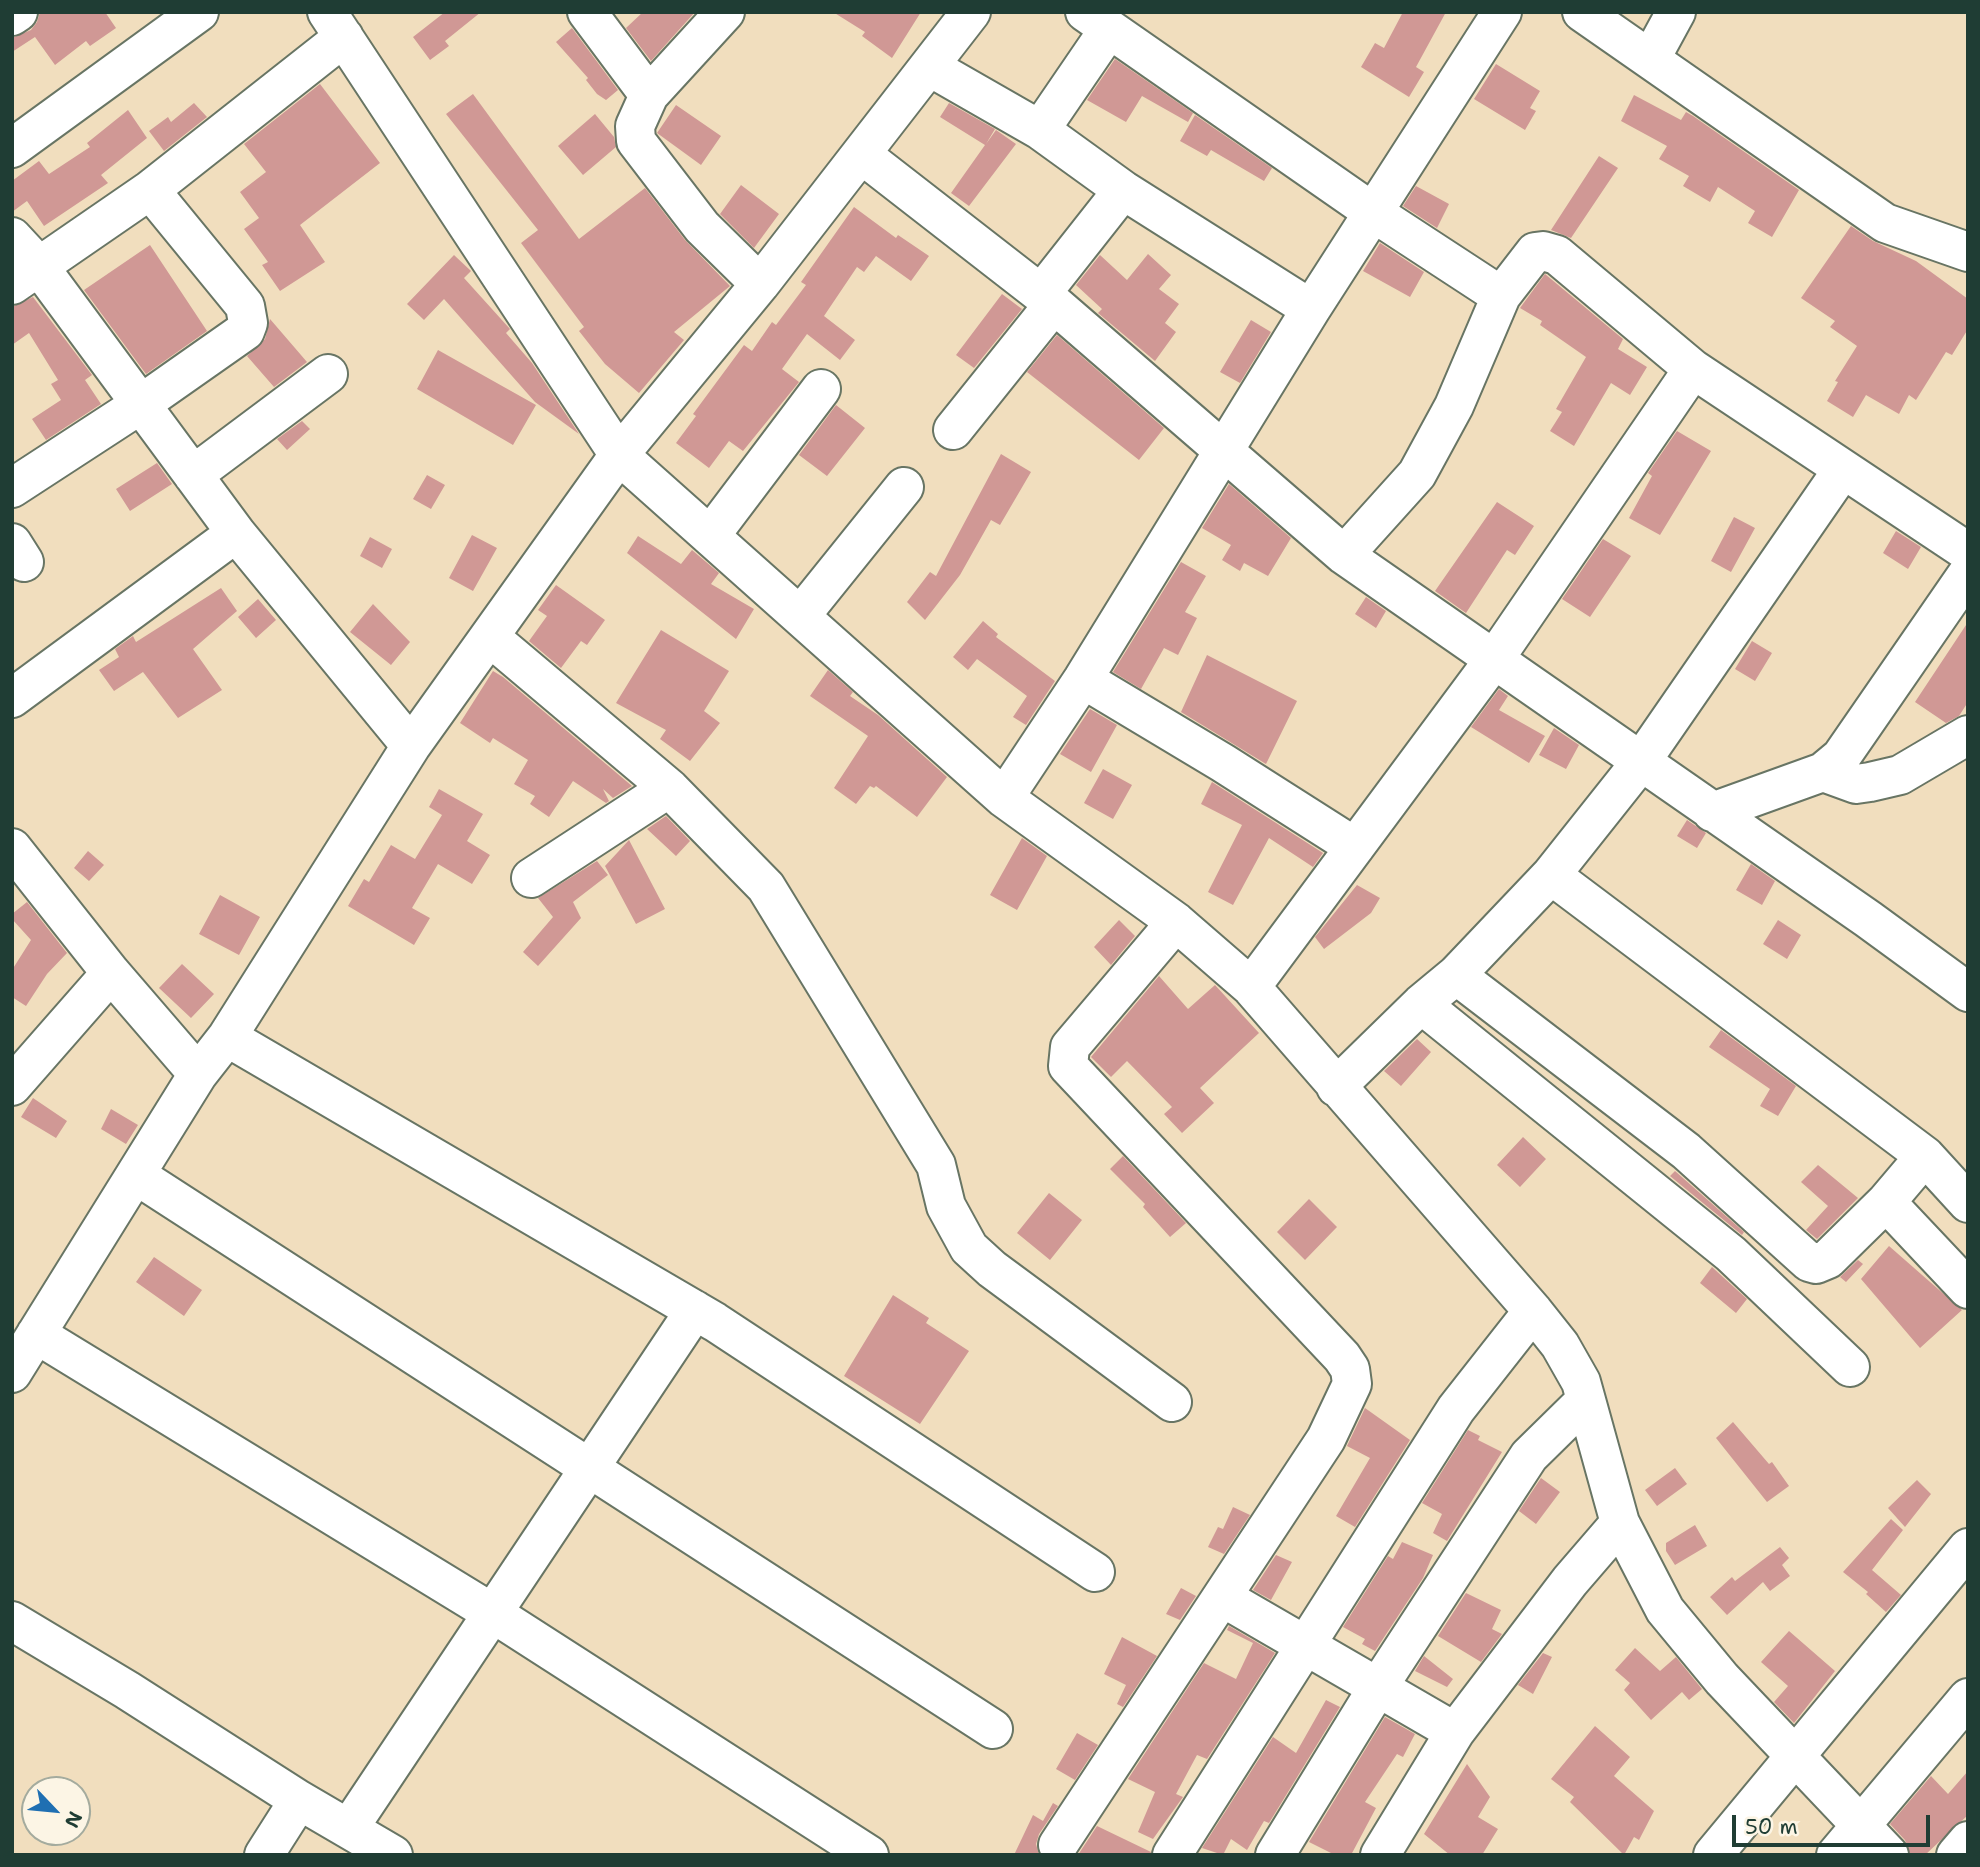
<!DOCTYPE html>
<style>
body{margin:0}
#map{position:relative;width:1980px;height:1867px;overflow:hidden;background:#f1debe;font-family:"Shantell Sans",sans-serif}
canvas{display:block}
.frame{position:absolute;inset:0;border:14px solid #1f3d34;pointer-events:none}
.north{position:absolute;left:21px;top:1776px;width:70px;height:70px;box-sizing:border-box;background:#fcf5e5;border:2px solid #a4ab9e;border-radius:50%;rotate:116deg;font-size:19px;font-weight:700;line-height:28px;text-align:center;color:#1f3d34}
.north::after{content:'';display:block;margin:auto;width:24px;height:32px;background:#1f6fb2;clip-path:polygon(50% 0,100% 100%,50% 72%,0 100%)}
.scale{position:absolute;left:1732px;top:1815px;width:198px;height:32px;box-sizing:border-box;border:4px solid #1f3d34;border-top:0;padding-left:9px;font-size:21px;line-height:24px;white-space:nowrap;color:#1f3d34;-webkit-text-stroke:5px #fcf5e5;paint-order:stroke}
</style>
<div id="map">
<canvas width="1980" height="1867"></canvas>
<div class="frame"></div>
<div class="north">N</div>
<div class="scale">50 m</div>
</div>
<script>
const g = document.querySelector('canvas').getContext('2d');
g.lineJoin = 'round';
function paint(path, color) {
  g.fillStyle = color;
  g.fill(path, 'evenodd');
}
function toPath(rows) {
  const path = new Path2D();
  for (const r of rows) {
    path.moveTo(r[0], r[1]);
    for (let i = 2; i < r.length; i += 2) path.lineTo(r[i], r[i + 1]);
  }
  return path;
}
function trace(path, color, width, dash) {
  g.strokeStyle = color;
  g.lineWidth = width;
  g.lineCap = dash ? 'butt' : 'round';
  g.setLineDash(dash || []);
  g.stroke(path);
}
paint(toPath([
 [40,12,105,12,116,28,90,46,86,41,55,65,35,37,12,52,12,38,31,30,37,22],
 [445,12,481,12,445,41,449,46,430,60,413,37],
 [643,12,695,12,651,61,626,28],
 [833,12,921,12,892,58,862,36,865,32],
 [1403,12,1446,12,1416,67,1424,72,1409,97,1361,67,1375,43,1384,48],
 [572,28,618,90,606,100,597,94,586,80,588,78,556,42],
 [1115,59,1193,113,1188,122,1142,96,1126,122,1087,100],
 [1496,64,1540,91,1530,108,1536,111,1525,130,1474,99],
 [320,84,380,163,300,225,325,262,280,291,262,265,268,262,244,229,259,218,240,192,266,172,244,144],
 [473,94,579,239,645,188,685,240,730,286,674,332,684,340,639,393,605,364,579,331,584,327,521,243,538,230,446,114],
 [1634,95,1681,120,1686,112,1693,116,1799,190,1772,237,1748,223,1755,211,1718,187,1710,202,1683,186,1689,176,1659,159,1667,146,1621,121],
 [194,103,207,117,164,151,149,131,168,117,171,122],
 [949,103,995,129,986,144,996,130,1016,144,969,206,951,193,985,145,940,117],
 [676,105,721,136,701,165,657,133],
 [128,110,147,138,101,175,108,183,44,226,27,201,12,212,12,181,39,161,49,174,90,147,87,143],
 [595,114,614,137,616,147,583,175,558,146],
 [1195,115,1272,168,1264,181,1211,150,1207,156,1180,141],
 [1599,156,1618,168,1571,238,1551,230],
 [741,185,779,214,754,248,720,214],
 [1416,186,1449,204,1437,228,1403,206],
 [854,207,896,238,898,235,929,256,911,281,876,256,864,272,857,267,824,316,855,340,840,360,807,334,782,369,799,382,743,451,729,441,709,468,676,443,696,416,693,414,744,345,752,351,772,322,776,325,806,285,801,282],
 [1851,226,1873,241,1916,261,1968,299,1968,329,1952,355,1946,352,1916,400,1909,395,1899,414,1866,395,1853,417,1827,401,1838,382,1835,381,1857,346,1830,327,1835,321,1801,298],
 [1380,243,1424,272,1410,297,1363,271],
 [150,245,207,331,146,374,84,290],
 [1148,254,1171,275,1159,289,1179,304,1165,323,1176,332,1155,361,1098,313,1102,309,1076,285,1100,255,1127,280],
 [454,255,471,271,464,278,510,329,506,333,532,363,579,434,535,402,444,299,424,320,407,304],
 [1545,274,1623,339,1618,349,1647,367,1630,395,1611,383,1574,446,1550,431,1562,412,1556,409,1586,357,1540,325,1542,321,1520,308],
 [1002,294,1022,309,974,368,956,355],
 [33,297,92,375,85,380,101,404,46,440,32,419,61,400,51,384,58,380,29,333,12,345,12,307],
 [270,319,307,362,274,387,247,356,265,339],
 [1251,320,1271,332,1240,383,1220,372],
 [1057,335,1164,428,1139,460,1027,372],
 [438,350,536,405,513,445,417,389],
 [836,405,865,428,827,476,799,455],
 [302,421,310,429,287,450,277,439],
 [1677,431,1711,451,1660,535,1629,518,1652,476,1648,473],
 [1001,454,1031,472,1000,525,991,520,960,575,925,620,907,602,930,572,936,576],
 [157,463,172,484,130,511,116,489],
 [427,475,445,485,431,509,413,499],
 [1229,484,1291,538,1268,576,1244,563,1240,571,1222,560,1231,545,1202,528],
 [1497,502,1534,526,1515,555,1507,550,1466,613,1435,591],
 [1734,517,1755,528,1731,572,1711,561],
 [1896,531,1921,547,1908,569,1883,553],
 [472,535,497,548,473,591,449,578],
 [638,536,681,564,692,550,719,573,711,584,754,609,736,639,627,553],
 [370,537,392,549,382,568,360,556],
 [1603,539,1631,556,1590,617,1562,599],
 [1181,562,1206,576,1185,612,1197,618,1178,655,1164,648,1141,689,1113,672],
 [556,585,605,620,587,645,581,641,561,668,529,641,547,616,538,610],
 [221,588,237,611,193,649,222,690,178,718,143,672,114,691,99,670,119,657,115,649,133,636,136,642],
 [1366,597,1386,611,1376,628,1355,614],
 [258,599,276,620,256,638,238,617],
 [373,604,410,642,391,665,350,632],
 [983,621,998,634,996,637,1055,681,1026,725,1013,717,1027,696,977,659,968,670,953,657],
 [1968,622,1968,702,1959,716,1946,723,1915,702],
 [661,630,729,671,704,711,720,723,690,761,660,739,666,730,616,703],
 [1752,641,1772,653,1755,681,1735,669],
 [1207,655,1297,701,1266,764,1181,712],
 [828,670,853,692,850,696,878,715,947,777,917,817,876,786,874,788,870,786,856,804,834,788,868,736,810,696],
 [493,671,503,677,632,786,613,798,603,789,609,801,606,803,573,781,549,817,530,804,535,796,514,784,528,760,493,738,490,743,460,723],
 [1499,689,1508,696,1499,710,1545,736,1529,763,1471,727],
 [1090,709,1117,725,1091,772,1060,754],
 [1554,728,1579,745,1566,769,1539,755],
 [1103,769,1132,785,1113,819,1084,803],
 [1212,782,1323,853,1313,867,1269,838,1233,905,1208,892,1242,825,1201,804],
 [439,789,483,814,467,841,490,855,472,884,438,864,412,908,430,918,414,945,348,906,364,879,369,882,391,845,415,859,442,815,429,807],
 [666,816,690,841,676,856,647,829],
 [1687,820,1706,833,1697,848,1677,836],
 [1022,838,1047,856,1017,910,990,895],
 [629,840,665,909,636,924,605,866],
 [88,851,104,865,89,881,74,868],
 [597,861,608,875,573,902,581,918,538,966,523,952,553,917,538,898],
 [1751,864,1775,881,1762,905,1736,890],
 [1357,885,1380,898,1371,913,1324,949,1315,937],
 [220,895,260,917,239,955,199,934],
 [27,902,67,953,47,974,26,1006,12,997,12,970,31,940,12,919,12,914],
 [1119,920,1135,936,1111,965,1094,947],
 [1778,920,1801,935,1787,959,1763,944],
 [182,964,214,994,191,1018,159,988],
 [1159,976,1188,1009,1215,985,1259,1033,1200,1088,1214,1103,1182,1133,1164,1114,1172,1107,1127,1061,1111,1077,1091,1057],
 [1721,1030,1796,1086,1778,1116,1760,1106,1770,1089,1709,1047],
 [1417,1039,1431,1052,1401,1086,1384,1071],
 [33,1098,67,1121,56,1138,21,1117],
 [111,1109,138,1125,126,1144,101,1129],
 [1523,1137,1546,1159,1520,1187,1497,1165],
 [1123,1156,1186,1223,1170,1237,1143,1207,1145,1204,1110,1169],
 [1818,1165,1858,1198,1817,1239,1806,1230,1828,1206,1801,1182],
 [1675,1171,1744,1232,1742,1235,1670,1176],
 [1049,1193,1082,1220,1050,1260,1017,1233],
 [1309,1199,1337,1227,1305,1260,1277,1232],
 [1889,1246,1962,1310,1920,1348,1861,1279],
 [154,1257,202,1290,184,1316,136,1282],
 [1858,1260,1863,1264,1846,1282,1840,1277],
 [1712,1267,1747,1299,1736,1313,1700,1283],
 [893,1295,929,1318,926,1323,969,1351,920,1424,844,1376],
 [1365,1408,1410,1440,1355,1527,1336,1516,1370,1458,1347,1446],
 [1733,1422,1769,1464,1772,1462,1789,1486,1767,1502,1716,1438],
 [1468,1430,1480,1436,1478,1440,1502,1452,1447,1541,1433,1533,1442,1514,1422,1503],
 [1675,1468,1687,1484,1657,1506,1645,1490],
 [1541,1478,1560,1492,1536,1524,1519,1511],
 [1917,1480,1931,1494,1905,1527,1888,1508],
 [1233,1507,1250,1515,1224,1554,1208,1547,1218,1527,1223,1529],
 [1891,1519,1903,1530,1872,1570,1901,1595,1886,1612,1866,1594,1868,1592,1843,1572],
 [1695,1525,1707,1546,1675,1565,1666,1551,1666,1543],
 [1402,1542,1433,1555,1423,1578,1375,1651,1362,1644,1365,1639,1343,1627,1388,1556,1393,1559],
 [1780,1547,1789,1558,1782,1565,1790,1576,1770,1591,1763,1582,1727,1615,1710,1597,1732,1577,1735,1581],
 [1276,1555,1292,1562,1271,1600,1253,1590],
 [1181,1588,1196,1596,1180,1620,1166,1614],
 [1466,1593,1501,1610,1492,1629,1502,1634,1481,1662,1438,1636],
 [1229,1626,1275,1653,1207,1759,1197,1755,1176,1794,1183,1797,1153,1839,1138,1832,1155,1792,1128,1779,1204,1663,1236,1679,1253,1643,1227,1630],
 [1789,1631,1835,1671,1794,1723,1774,1702,1788,1686,1761,1662],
 [1122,1637,1157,1656,1123,1707,1117,1704,1126,1685,1104,1674],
 [1635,1648,1660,1671,1676,1657,1702,1689,1689,1700,1682,1692,1651,1720,1624,1690,1630,1683,1615,1670],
 [1543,1653,1552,1657,1533,1694,1518,1685],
 [1424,1656,1453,1679,1447,1687,1415,1671],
 [1326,1700,1340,1707,1269,1823,1264,1821,1247,1850,1231,1839,1223,1855,1202,1848,1273,1737,1296,1753],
 [1385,1717,1415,1734,1403,1757,1397,1754,1365,1802,1376,1808,1351,1855,1335,1855,1309,1842],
 [1595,1726,1630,1757,1614,1776,1654,1811,1639,1840,1634,1837,1624,1855,1570,1802,1574,1797,1551,1779],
 [1077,1733,1098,1745,1075,1780,1056,1769],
 [1467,1764,1490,1797,1478,1817,1498,1829,1482,1855,1450,1855,1424,1834],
 [1968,1771,1968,1815,1925,1855,1910,1855,1905,1840,1890,1824,1931,1776,1948,1794],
 [1053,1803,1058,1806,1039,1834,1036,1844,1039,1855,1014,1855,1033,1815,1043,1821],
 [1097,1826,1151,1852,1150,1855,1078,1855]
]), '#d09895');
const minor = toPath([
 [327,12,619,455,1004,798,1176,922,1251,987,1533,1311,1560,1345,1581,1382,1620,1523,1665,1610,1722,1679,1889,1855],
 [587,12,649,95],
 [725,12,649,95,635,126,636,141,702,227,760,284],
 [1085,12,1374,213,1501,296],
 [1582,12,1885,223,1968,252],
 [12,16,18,12],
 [1651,58,1676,12],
 [930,67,1040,130,1123,190,1311,309],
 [1040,130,1109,29],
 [12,148,199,12],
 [861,154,1054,304,1344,555,1868,919,1968,992],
 [12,237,38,265,236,533,411,746,227,1037,198,1074,12,1373],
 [12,285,150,190,344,37],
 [1041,294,1123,190],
 [953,430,1054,304],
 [193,475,328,374],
 [12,488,141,404,245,331,248,323,245,306,150,190],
 [710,536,821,389],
 [12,543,24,562],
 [1344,555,1417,474,1454,406,1501,296,1535,252,1543,251,1557,255,1693,369,1968,552],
 [801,615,904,487],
 [491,638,669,788,766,887,936,1165,946,1206,969,1248,992,1269,1172,1402],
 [1083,679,1223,763,1355,847],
 [12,698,236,533],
 [411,746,619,455,760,284,971,12],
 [1823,772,1856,784,1870,782,1900,775,1968,735],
 [1004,798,1083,679,1311,309,1502,12],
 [1712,812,1823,772,1841,757,1968,573],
 [12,848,111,973,198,1074],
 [1551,875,1925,1156],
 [531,878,669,788],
 [1456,975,1686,1151,1809,1262,1816,1264,1828,1259,1886,1202,1925,1156,1968,1203],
 [1251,987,1493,661,1693,369],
 [1421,1004,1731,1254,1850,1367],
 [227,1037,715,1322,1095,1572],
 [12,1086,111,973],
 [1336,1087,1421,1004,1456,975,1551,875,1640,763,1843,469],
 [136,1175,993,1729],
 [1886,1202,1968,1289],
 [36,1334,494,1614,869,1855],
 [1222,1597,1455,1732],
 [12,1621,127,1690,299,1800,393,1855],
 [349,1828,695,1310],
 [1058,1845,1326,1439,1352,1384,1350,1369,1342,1357,1068,1066,1070,1047,1176,922],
 [264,1855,299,1800],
 [1172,1855,1456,1409,1533,1311],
 [1275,1855,1378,1687,1529,1456,1586,1400],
 [1380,1855,1455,1732,1570,1581,1620,1523],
 [1713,1855,1968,1548],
 [1836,1855,1968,1698],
 [1956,1855,1968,1841]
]);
trace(minor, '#687564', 42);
trace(minor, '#fff', 38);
</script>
